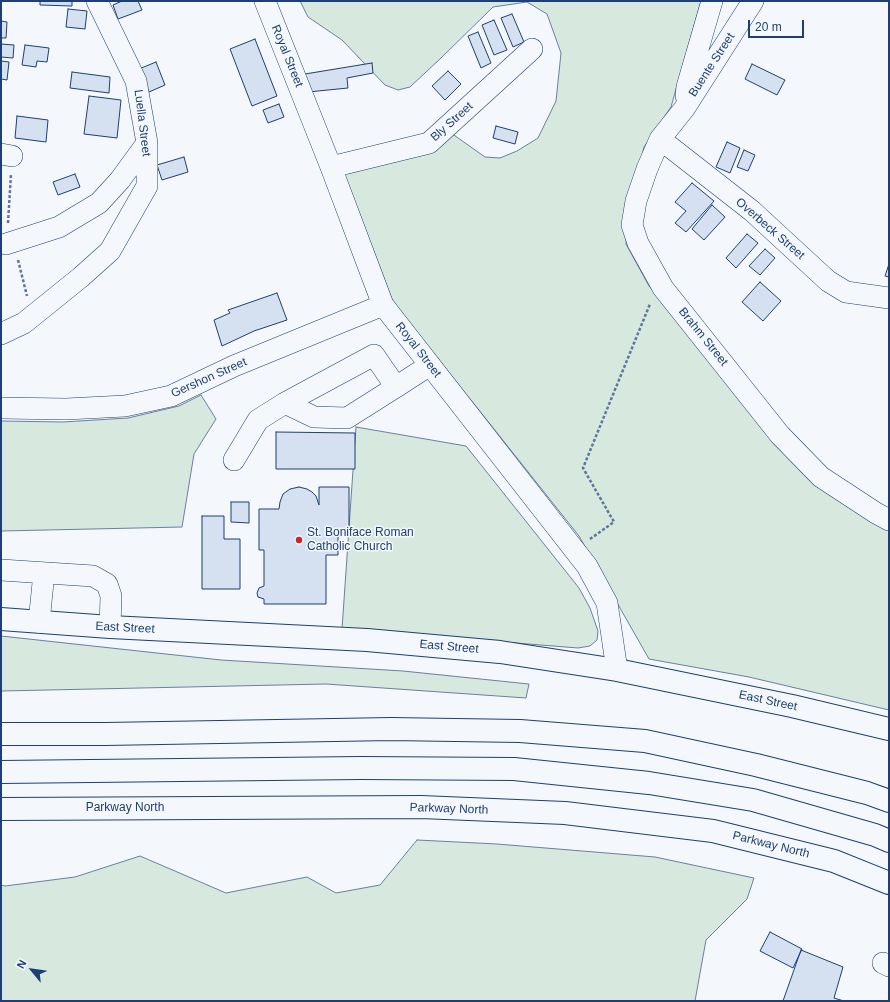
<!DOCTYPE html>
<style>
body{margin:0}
#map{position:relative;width:890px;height:1002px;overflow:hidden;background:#f4f7fb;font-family:Arial,sans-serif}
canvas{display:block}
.frame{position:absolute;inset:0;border:2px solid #1d3f73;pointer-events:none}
.north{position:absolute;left:12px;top:950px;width:40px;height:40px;-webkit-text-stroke:3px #f4f7fb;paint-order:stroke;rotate:299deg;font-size:11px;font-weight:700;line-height:16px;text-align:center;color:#1d3f73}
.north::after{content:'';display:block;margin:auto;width:14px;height:18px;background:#1d3f73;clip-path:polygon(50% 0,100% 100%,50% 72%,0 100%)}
.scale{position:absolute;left:748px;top:20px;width:56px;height:18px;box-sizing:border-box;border:2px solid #1d3f73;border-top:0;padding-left:5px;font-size:12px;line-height:14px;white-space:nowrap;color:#1d3f73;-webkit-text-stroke:3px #f4f7fb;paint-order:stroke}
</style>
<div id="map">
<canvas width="890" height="1002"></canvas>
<div class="frame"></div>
<div class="north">N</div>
<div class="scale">20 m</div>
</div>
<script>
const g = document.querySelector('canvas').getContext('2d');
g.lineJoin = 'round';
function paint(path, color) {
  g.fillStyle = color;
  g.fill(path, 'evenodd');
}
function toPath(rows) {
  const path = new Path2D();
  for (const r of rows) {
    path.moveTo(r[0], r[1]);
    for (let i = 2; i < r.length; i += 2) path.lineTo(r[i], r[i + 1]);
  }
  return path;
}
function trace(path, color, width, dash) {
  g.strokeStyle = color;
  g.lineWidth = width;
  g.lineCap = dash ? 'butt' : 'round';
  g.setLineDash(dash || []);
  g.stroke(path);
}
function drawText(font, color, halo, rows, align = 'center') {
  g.font = font + ' Arial,sans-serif';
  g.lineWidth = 3;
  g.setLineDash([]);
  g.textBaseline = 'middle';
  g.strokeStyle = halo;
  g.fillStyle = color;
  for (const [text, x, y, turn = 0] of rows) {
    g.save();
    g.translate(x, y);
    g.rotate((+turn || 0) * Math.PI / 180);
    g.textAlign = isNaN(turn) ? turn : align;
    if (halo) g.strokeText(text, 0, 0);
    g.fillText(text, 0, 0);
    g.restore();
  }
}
const green = toPath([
 [300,1,701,1,671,107,644,147,628,212,626,244,649,286,702,348,889,528,889,710,749,677,649,659,579,536,393,302,344,173,451,133,485,157,500,158,517,151,538,138,556,101,561,53,547,14,527,2,493,7,441,58,410,87,398,90,385,85,342,40,308,17,300,1],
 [201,395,216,419,194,454,182,527,1,531,1,421,63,422,128,418,179,406,201,395],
 [356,427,466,446,579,588,590,608,598,631,597,640,590,646,578,648,342,629,356,427],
 [1,636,221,660,403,671,529,684,526,698,326,684,1,691,1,636],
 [417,840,497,844,655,857,754,878,747,899,706,940,695,1001,1,1001,1,885,5,886,75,877,140,856,226,893,307,877,336,893,380,885,417,840]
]);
paint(green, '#d7e8df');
trace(green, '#687fa3', 1);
const building = toPath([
 [40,1,72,1,72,6,40,5,40,1],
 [122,1,138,1,142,10,118,19,113,5,122,1],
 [68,9,87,11,85,29,66,27,68,9],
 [512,14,524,42,513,47,501,18,512,14],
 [494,20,507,50,494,55,482,25,494,20],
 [1,21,7,22,6,38,1,38,1,21],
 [478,32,491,63,481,68,468,36,478,32],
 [255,39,277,96,252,106,230,49,255,39],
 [1,44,14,45,13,58,1,57,1,44],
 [25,45,49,48,47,62,37,61,36,67,22,65,25,45],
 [1,61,9,62,7,80,1,79,1,61],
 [156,62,165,85,149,92,139,69,156,62],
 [372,63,373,73,347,78,348,88,308,92,305,74,372,63],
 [752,64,785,80,777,95,745,79,752,64],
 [448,71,461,84,445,100,432,86,448,71],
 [72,72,110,77,109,93,70,88,72,72],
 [89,96,121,100,117,138,84,134,89,96],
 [279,104,284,117,268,123,263,110,279,104],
 [17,116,48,120,46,142,15,138,17,116],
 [496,126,518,132,515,144,493,138,496,126],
 [727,142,740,148,730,173,716,167,727,142],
 [744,150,755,155,748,171,737,167,744,150],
 [184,157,188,172,162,180,157,165,184,157],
 [75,174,80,187,58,195,53,182,75,174],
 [692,183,714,201,686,232,675,223,686,211,675,202,692,183],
 [712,205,725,217,704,240,692,229,712,205],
 [747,234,758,243,736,268,726,258,747,234],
 [765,249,775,258,760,275,749,266,765,249],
 [889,264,889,277,885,276,889,264],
 [760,282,781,301,763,321,742,302,760,282],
 [277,293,287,320,254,331,222,346,214,320,230,313,228,310,277,293],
 [276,432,355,433,355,469,276,469,276,432],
 [299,487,307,489,312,492,316,496,319,505,319,487,349,487,349,530,338,530,338,555,326,555,326,604,264,604,264,599,258,597,257,593,259,588,264,586,264,550,259,550,259,509,279,509,280,502,283,494,290,489,299,487],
 [231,502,249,502,249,523,231,522,231,502],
 [202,516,224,516,224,539,240,539,240,589,202,589,202,516],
 [770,932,802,949,793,968,760,951,770,932],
 [801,950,843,967,834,998,844,1001,783,1001,801,950]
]);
paint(building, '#d5e0f0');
trace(building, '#1d3f73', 1);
const minor = toPath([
 [265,1,331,167,383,305,587,566,607,603,617,670],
 [753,1,684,109,660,139,647,169,636,201,632,225,638,243,663,288,780,435,821,477,876,513,889,520],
 [686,96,687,87,712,1],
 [660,139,752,211,828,281,846,292,889,298],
 [1,154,12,156],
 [331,167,429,143,532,49],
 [6,244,59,227,99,203,120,180,147,143],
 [1,334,24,323,81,277,110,251,147,186,147,143,136,81,97,1],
 [285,403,314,417,347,418,396,387],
 [1,408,66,409,125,406,171,396,234,366,383,305],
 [234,460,258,420,285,403,374,355,396,387,430,365],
 [1,570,93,576,107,584,111,596,110,627],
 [39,622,44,573],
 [883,963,889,966]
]);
const major = toPath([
 [1,619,110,627,367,640,500,652,617,670,792,706,889,729]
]);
const highway = toPath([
 [1,734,105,734,391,729,520,731,645,741,756,765,867,793,889,801],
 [1,772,361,768,514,769,649,783,753,800,875,835,889,841],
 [1,809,421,807,565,813,713,831,834,861,889,883]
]);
trace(minor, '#1d3f73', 22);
trace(major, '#1d3f73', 24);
trace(highway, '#1d3f73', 24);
trace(toPath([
 [8,223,11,174],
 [18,260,27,296],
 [590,539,614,522,583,468,650,304]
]), '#5e769c', 2.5, [3, 2]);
trace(minor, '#f4f7fb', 21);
trace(major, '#f4f7fb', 22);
trace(highway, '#f4f7fb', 22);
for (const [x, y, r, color] of [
 [299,540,4,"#c62828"]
]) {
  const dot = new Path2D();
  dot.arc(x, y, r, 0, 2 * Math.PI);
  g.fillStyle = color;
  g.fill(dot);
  trace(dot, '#f4f7fb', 1.5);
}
drawText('12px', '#1d3f73', '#f4f7fb', [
 ["Royal Street",287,56,68],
 ["Buente Street",712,65,-57],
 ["Bly Street",452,122,-42],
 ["Luella Street",142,123,83],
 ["Overbeck Street",770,229,41],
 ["Brahm Street",703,337,51],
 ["Royal Street",418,350,52],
 ["Gershon Street",209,378,-24],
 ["East Street",125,628,3],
 ["East Street",449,647,5],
 ["East Street",768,701,12],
 ["Parkway North",125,808],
 ["Parkway North",449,809,2],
 ["Parkway North",771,845,14]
]);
drawText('12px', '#1d3f73', '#f4f7fb', [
 ["St. Boniface Roman",307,533],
 ["Catholic Church",307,547]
], 'left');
</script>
